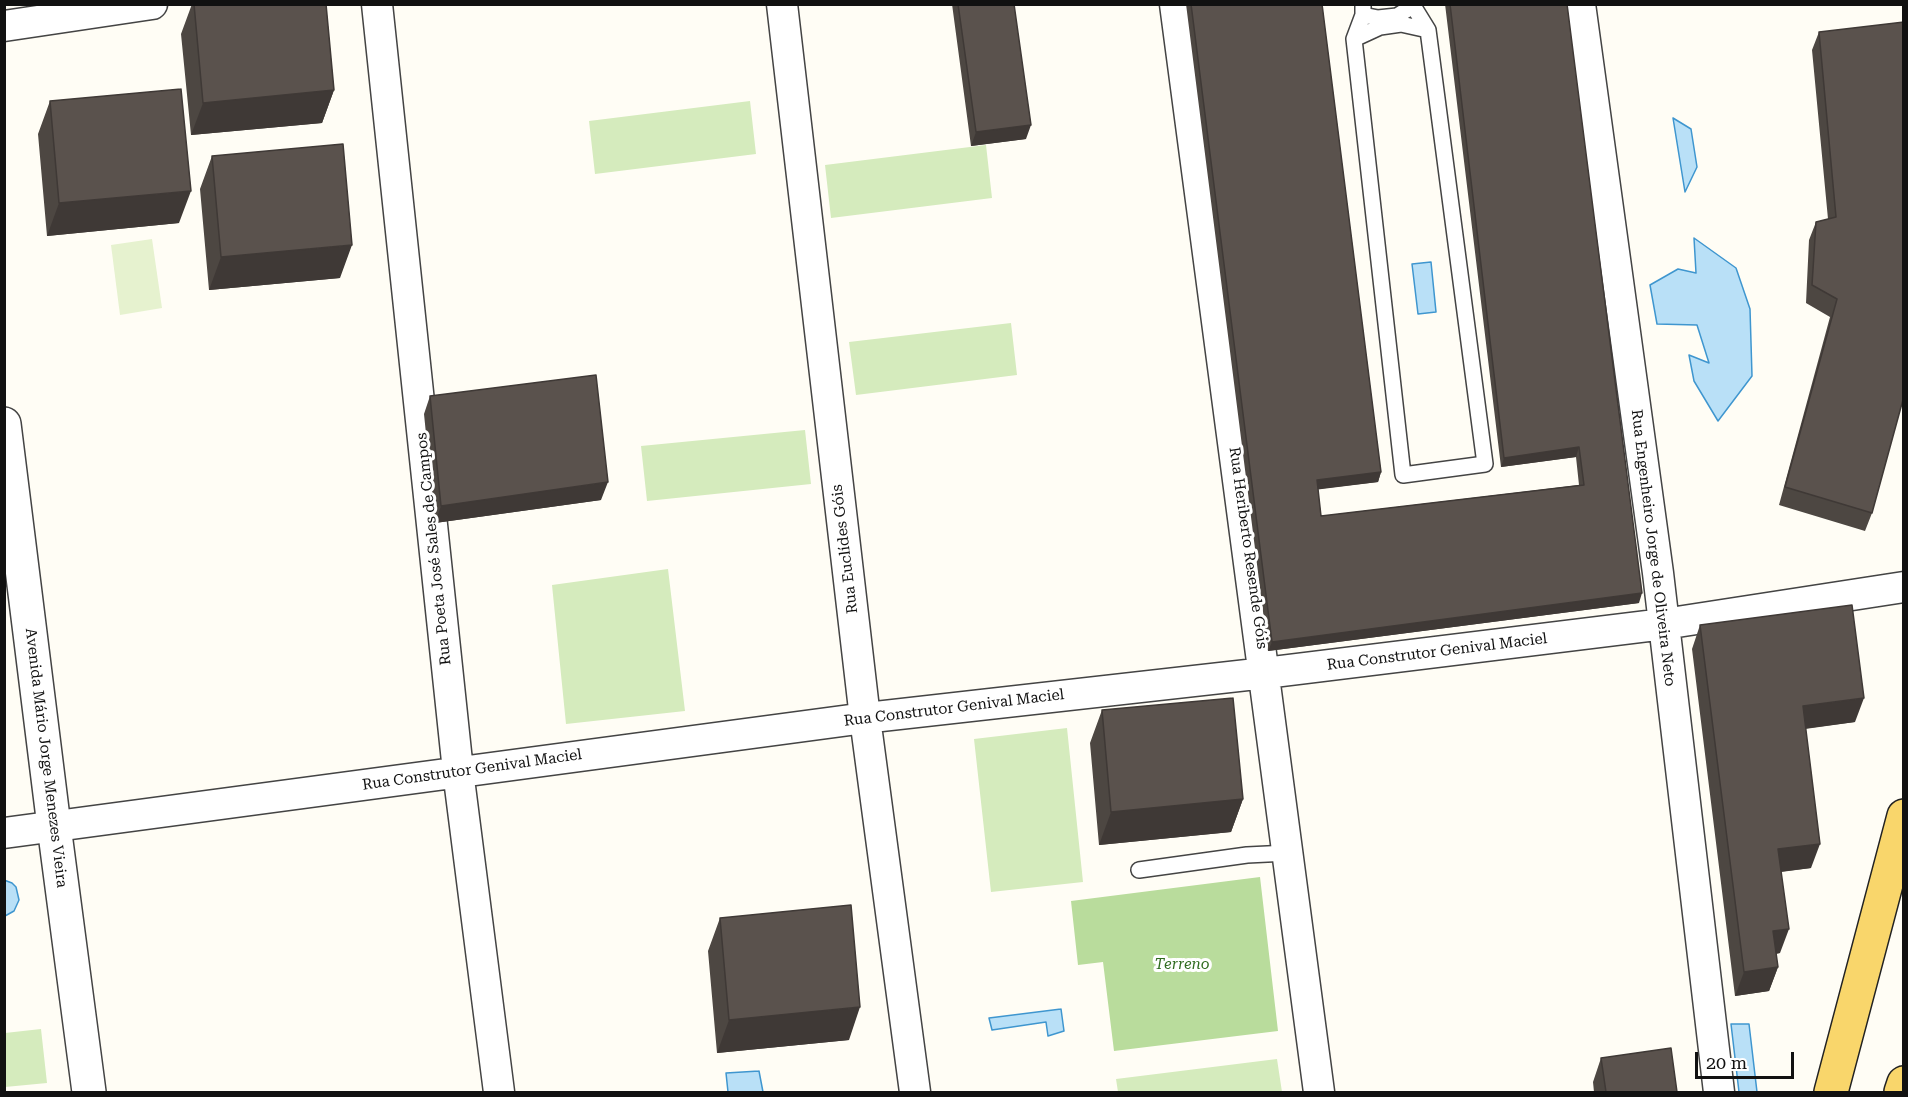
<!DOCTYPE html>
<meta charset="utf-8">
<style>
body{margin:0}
#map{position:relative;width:1908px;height:1097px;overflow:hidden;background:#fffdf5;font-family:"Roboto Serif",serif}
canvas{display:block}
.frame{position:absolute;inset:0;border:6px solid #111;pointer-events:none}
.scale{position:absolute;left:1695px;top:1052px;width:99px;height:27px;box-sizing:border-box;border:3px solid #111;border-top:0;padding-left:8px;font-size:18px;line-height:21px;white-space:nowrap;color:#111;-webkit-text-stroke:4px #fff;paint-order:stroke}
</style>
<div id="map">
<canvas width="1908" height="1097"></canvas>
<div class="frame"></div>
<div class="scale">20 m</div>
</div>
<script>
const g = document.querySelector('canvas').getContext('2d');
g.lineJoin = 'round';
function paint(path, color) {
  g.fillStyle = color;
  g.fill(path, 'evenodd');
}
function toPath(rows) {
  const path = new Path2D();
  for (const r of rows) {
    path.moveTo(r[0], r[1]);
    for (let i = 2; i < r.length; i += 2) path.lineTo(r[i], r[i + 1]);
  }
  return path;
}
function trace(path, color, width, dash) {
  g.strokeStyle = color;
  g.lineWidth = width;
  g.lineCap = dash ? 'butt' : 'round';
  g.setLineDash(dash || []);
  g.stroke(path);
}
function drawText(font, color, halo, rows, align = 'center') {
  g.font = font + ' "Roboto Serif",serif';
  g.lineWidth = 6;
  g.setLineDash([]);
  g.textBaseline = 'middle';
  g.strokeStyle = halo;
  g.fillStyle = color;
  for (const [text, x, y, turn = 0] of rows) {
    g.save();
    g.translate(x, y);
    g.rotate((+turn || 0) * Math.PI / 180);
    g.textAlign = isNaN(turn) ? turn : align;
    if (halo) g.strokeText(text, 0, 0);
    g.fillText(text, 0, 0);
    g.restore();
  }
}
paint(toPath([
 [750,101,756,154,595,174,589,121],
 [986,145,992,198,831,218,825,165],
 [1011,323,1017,375,856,395,849,342],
 [805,430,811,484,647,501,641,446],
 [668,569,685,711,566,724,552,585],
 [1067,728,1083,882,991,892,974,739],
 [41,1029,47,1083,5,1087,5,1033],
 [1277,1059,1282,1092,1118,1092,1116,1079]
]), '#d5ebbd');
paint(toPath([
 [1260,877,1278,1031,1114,1051,1103,962,1078,965,1071,901]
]), '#b9dc9c');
paint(toPath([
 [152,239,162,308,120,315,111,245]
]), '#e6f2cf');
const water = toPath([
 [1673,118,1691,129,1697,167,1685,192,1673,118],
 [1694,238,1736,268,1750,309,1752,376,1718,421,1694,381,1689,355,1709,363,1697,325,1657,324,1650,285,1678,269,1696,273,1694,238],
 [1431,262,1436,312,1418,314,1412,264,1431,262],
 [4,880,12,883,16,887,19,900,14,911,5,916,4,880],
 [1061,1009,1064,1031,1048,1036,1046,1022,992,1030,989,1018,1061,1009],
 [1731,1024,1749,1024,1757,1092,1739,1092,1731,1024],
 [759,1071,763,1092,728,1092,726,1073,759,1071]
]);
paint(water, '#b9e0f7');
trace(water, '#3f96cf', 1.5);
const service = toPath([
 [1363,4,1363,15,1354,39,1403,475,1485,464,1428,30,1412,4],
 [1363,15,1378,18,1397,16,1413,6],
 [1354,39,1380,27,1401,24,1428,30],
 [1139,870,1247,855,1288,853]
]);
const minor = toPath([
 [377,4,458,771,499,1092],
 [782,4,865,718,915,1092],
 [1175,4,1319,1092],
 [1580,4,1658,573,1719,1092],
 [4,26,152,4],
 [4,833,865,718,1265,673,1664,624,1904,587]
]);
const tertiary = toPath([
 [4,424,54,826,89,1092]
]);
const primary = toPath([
 [1831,1092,1904,816],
 [1901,1092,1904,1083]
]);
trace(service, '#444', 18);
trace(minor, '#444', 33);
trace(tertiary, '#444', 36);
trace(primary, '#222', 36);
trace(service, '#fff', 15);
trace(minor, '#fff', 30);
trace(tertiary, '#fff', 33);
trace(primary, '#f9d66b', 33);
paint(toPath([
 [192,4,326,4,334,90,322,123,191,135,181,34],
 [952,4,1014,4,1026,139,971,146],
 [1186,4,1322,4,1381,472,1378,482,1318,489,1321,516,1579,485,1576,457,1501,467,1445,4,1567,4,1639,603,1268,651],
 [1819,32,1872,513,1865,531,1779,505,1830,317,1806,303,1809,240,1816,222,1828,219,1812,50],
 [50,101,179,223,47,236,38,134],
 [212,156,340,278,209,290,200,189],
 [430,396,601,500,435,523,424,414],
 [1700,625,1855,722,1805,729,1811,868,1781,872,1780,953,1776,954,1778,967,1769,991,1735,996,1692,649],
 [1102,710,1243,799,1231,832,1099,845,1090,743],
 [720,918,849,1040,717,1053,708,951],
 [1601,1058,1677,1092,1594,1092,1593,1082]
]), '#4d4742');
paint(toPath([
 [334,90,322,123,191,135,203,103],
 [1031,125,1026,139,971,146,976,132],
 [191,191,179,223,47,236,59,203],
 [352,245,340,278,209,290,221,257],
 [1579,447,1576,457,1501,467,1504,458],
 [1381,472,1378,482,1314,490,1317,480],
 [608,482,601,500,435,523,441,506],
 [1642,593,1639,603,1268,651,1272,642],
 [1864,698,1855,722,1794,730,1803,706],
 [1243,799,1231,832,1099,845,1111,812],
 [1820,844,1811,868,1770,873,1778,849],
 [1789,929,1780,953,1764,955,1773,931],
 [1778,967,1769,991,1735,996,1744,972],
 [860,1007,849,1040,717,1053,729,1020]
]), '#3f3936');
const building = toPath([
 [194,4,326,4,334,90,203,103,194,4],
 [958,4,1014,4,1031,125,976,132,958,4],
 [1191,4,1322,4,1381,472,1317,480,1321,516,1584,485,1579,447,1504,458,1450,4,1567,4,1642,593,1272,642,1191,4],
 [1904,22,1904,396,1872,513,1785,487,1837,299,1812,285,1816,222,1836,217,1819,32,1904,22],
 [181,89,191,191,59,203,50,101,181,89],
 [343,144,352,245,221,257,212,156,343,144],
 [596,375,608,482,441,506,430,396,596,375],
 [1852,605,1864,698,1803,706,1820,844,1778,849,1789,929,1773,931,1778,967,1744,972,1700,625,1852,605],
 [1233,698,1243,799,1111,812,1102,710,1233,698],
 [851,905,860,1007,729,1020,720,918,851,905],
 [1671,1048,1677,1092,1606,1092,1601,1058,1671,1048]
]);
paint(building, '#5a524d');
trace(building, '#3f3936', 1.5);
drawText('15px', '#111', '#fff', [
 ["Rua Heriberto Resende Góis",1248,548,82],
 ["Rua Engenheiro Jorge de Oliveira Neto",1653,548,83],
 ["Rua Poeta José Sales de Campos",434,549,-96],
 ["Rua Euclídes Góis",845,549,-97],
 ["Rua Construtor Genival Maciel",1437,652,-7],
 ["Rua Construtor Genival Maciel",954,708,-7],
 ["Avenida Mário Jorge Menezes Vieira",46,758,83],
 ["Rua Construtor Genival Maciel",472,770,-8]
]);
drawText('italic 15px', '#2f6b1f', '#fff', [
 ["Terreno",1182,965]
]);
</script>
